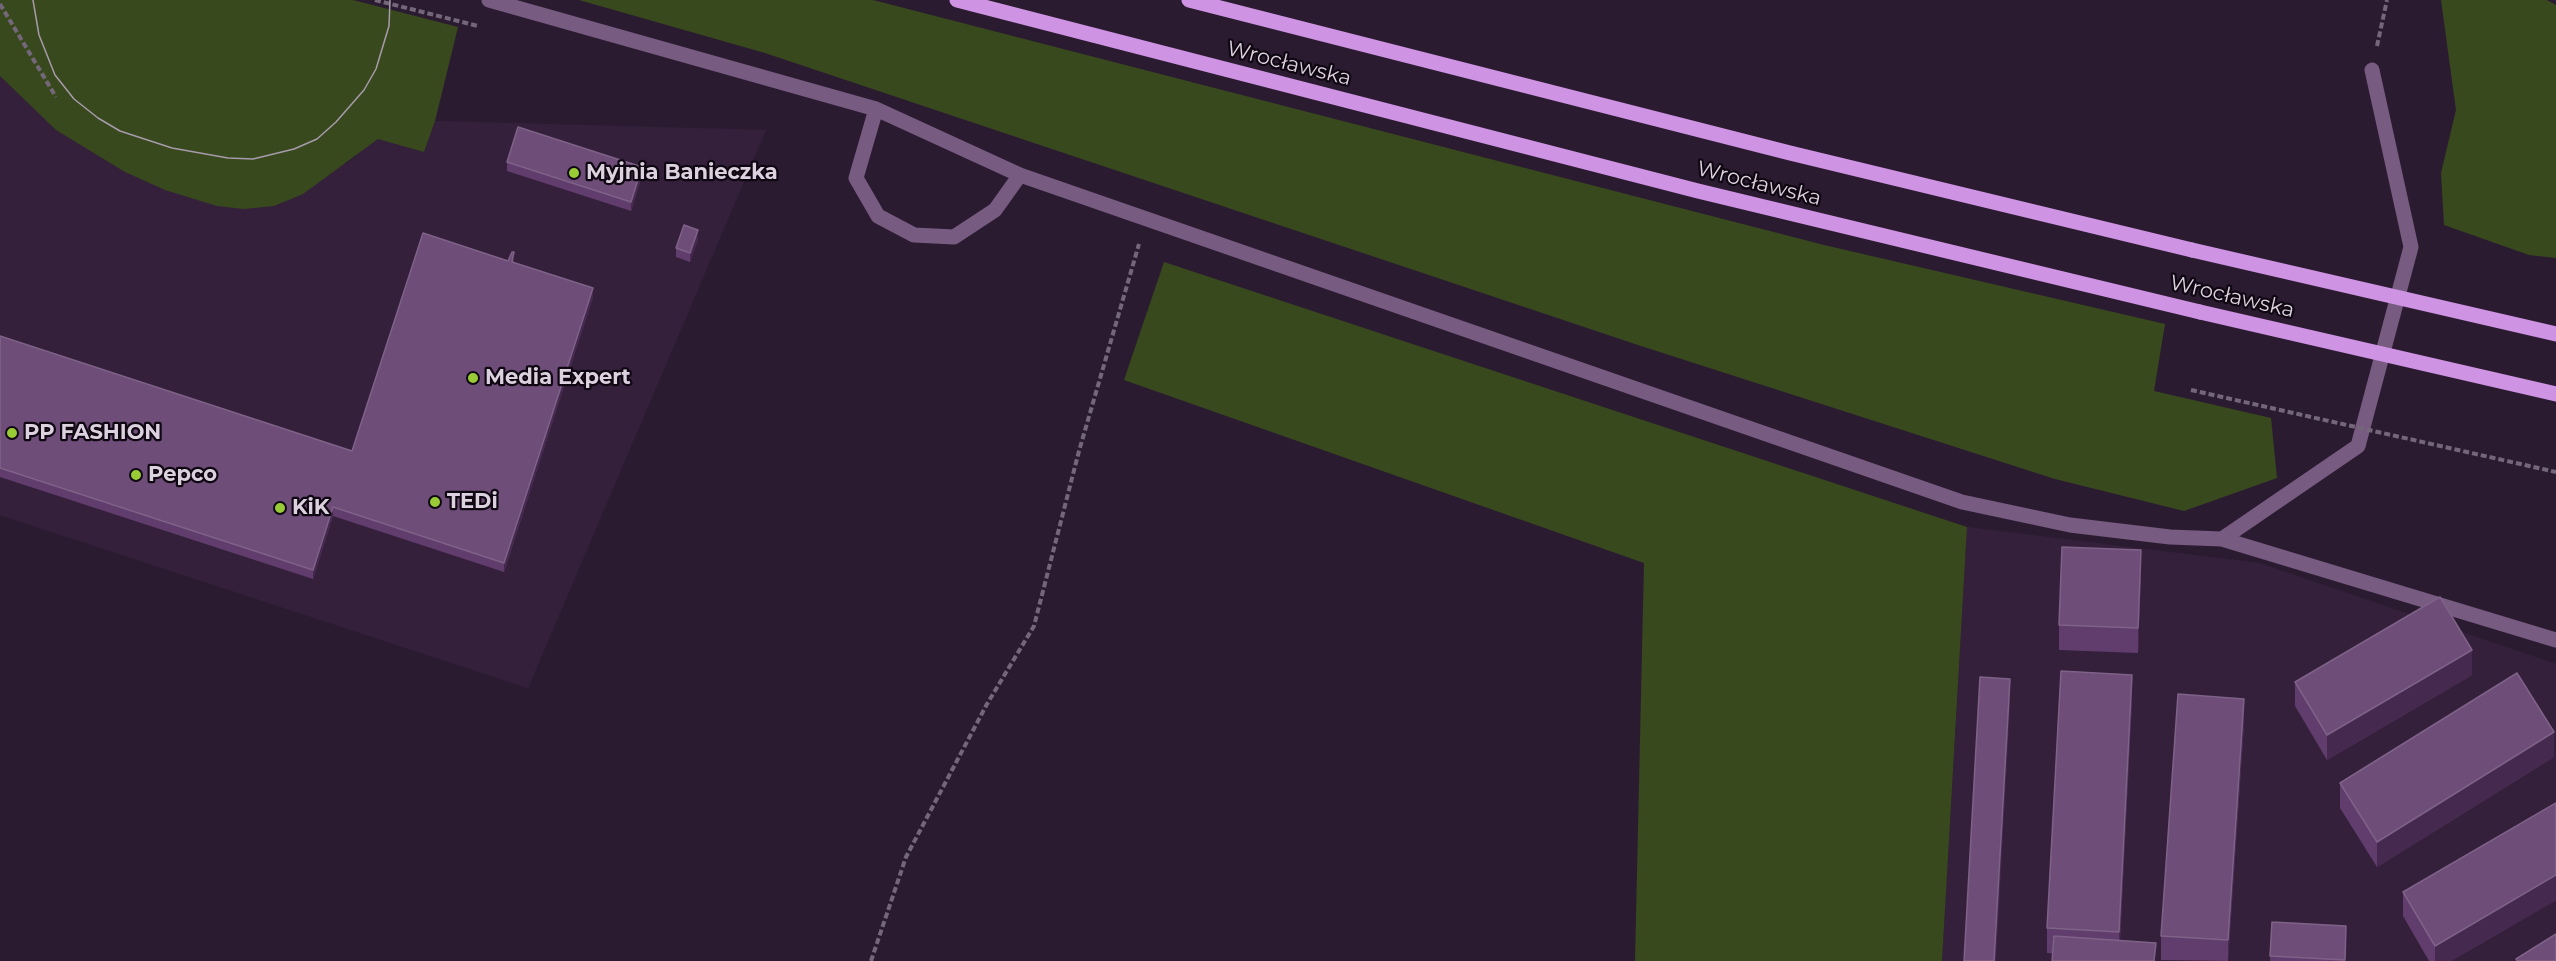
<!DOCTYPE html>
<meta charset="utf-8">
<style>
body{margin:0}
canvas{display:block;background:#2b1b31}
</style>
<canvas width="2556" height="961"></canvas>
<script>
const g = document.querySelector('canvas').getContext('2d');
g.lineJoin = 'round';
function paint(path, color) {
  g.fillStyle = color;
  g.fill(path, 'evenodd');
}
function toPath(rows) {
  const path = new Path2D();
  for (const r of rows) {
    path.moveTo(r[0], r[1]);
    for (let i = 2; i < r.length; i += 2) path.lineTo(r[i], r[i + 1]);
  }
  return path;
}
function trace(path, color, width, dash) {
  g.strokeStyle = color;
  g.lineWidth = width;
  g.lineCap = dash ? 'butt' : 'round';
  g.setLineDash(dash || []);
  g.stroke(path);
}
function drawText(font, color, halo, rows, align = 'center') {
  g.font = font + ' Montserrat,sans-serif';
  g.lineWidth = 4.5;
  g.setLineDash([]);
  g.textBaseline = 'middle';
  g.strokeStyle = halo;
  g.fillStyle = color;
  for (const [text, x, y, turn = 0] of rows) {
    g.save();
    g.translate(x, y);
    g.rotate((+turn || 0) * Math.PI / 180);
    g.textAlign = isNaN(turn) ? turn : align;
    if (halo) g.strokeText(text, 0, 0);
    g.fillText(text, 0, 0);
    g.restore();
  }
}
paint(toPath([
 [0,76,56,130,125,172,165,190,346,164,378,138,424,152,435,121,766,130,528,688,0,515],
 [1967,527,2259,563,2556,664,2556,961,1942,961]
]), '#35203c');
paint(toPath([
 [0,0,353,0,458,27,435,121,424,152,378,139,303,194,274,206,244,209,217,206,165,190,125,172,56,130,0,76],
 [579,0,873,0,1824,245,2165,324,2154,391,2271,418,2277,478,2184,511,2055,479,1641,346,765,53],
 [2441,0,2547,0,2556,5,2556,258,2529,255,2444,225,2441,173,2456,110],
 [1164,262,1967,527,1942,961,1635,961,1644,563,1124,380]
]), '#38491d');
trace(toPath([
 [375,0,478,26],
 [0,4,56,97],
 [2377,46,2387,0],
 [871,961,906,857,987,704,1034,626,1079,451,1139,244]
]), '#75677a', 4, [6, 3]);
trace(toPath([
 [489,0,876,109,1020,175,1962,502,2070,525,2170,537,2222,539,2556,640],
 [876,109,856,178,878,216,914,235,954,237,995,210,1020,175],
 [2222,539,2358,446,2411,247,2372,70]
]), '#775b81', 15);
trace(toPath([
 [957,0,1698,191,2200,312],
 [1189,0,1790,153,2192,250]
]), '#ce93e3', 15);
trace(toPath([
 [33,0,39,35,55,75,74,99,98,118,120,131,172,148,228,158,253,159,294,149,317,139,336,122,364,90,376,69,389,26,390,0]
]), '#a79bab', 1.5);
trace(toPath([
 [2191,390,2556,472]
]), '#75677a', 4, [6, 3]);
trace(toPath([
 [2192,250,2556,334],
 [2200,312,2556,394]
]), '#ce93e3', 15);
paint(toPath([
 [507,162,642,176,631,211,507,171],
 [698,239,690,262,676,257,676,248],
 [508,261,514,261,514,263,593,297,504,572,333,516,313,579,0,477,0,336,352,451],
 [2141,575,2138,653,2059,650,2059,625],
 [2472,675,2327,760,2295,706,2295,682],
 [2132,700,2120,941,2156,961,2047,953,2047,928],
 [2244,724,2228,961,2161,960,2161,936],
 [2554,757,2377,867,2340,808,2340,783],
 [2403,892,2556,900,2451,961,2429,961,2403,916],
 [2272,922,2346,926,2345,961,2270,961]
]), '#603d6c');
paint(toPath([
 [642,167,642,176,631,211,631,202],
 [698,230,698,239,690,262,690,253],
 [593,288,593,297,504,572,504,563],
 [333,507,333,516,313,579,313,570],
 [2141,550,2141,575,2138,653,2138,628],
 [2472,650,2472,675,2327,760,2327,735],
 [2132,675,2132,700,2119,957,2119,932],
 [2010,679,2010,704,1996,961,1994,961],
 [2244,699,2244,724,2228,961,2228,940],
 [2554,732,2554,757,2377,867,2377,842],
 [2556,875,2556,900,2451,961,2435,961,2435,946]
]), '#45294f');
const building = toPath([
 [518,127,642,167,631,202,507,162,518,127],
 [684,225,698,230,690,253,676,248,684,225],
 [423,233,508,261,512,252,514,252,512,262,593,288,504,563,333,507,313,570,0,468,0,336,352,451,423,233],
 [2062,547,2141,550,2138,628,2059,625,2062,547],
 [2440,597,2472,650,2327,735,2295,682,2440,597],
 [2061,671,2132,675,2119,932,2047,928,2061,671],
 [2517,673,2554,732,2377,842,2340,783,2517,673],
 [1980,677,2010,679,1994,961,1964,961,1980,677],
 [2178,694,2244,699,2228,940,2161,936,2178,694],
 [2556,803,2556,875,2435,946,2403,892,2556,803],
 [2272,922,2346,926,2345,960,2270,956,2272,922],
 [2556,934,2556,961,2517,961,2516,959,2556,934],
 [2054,936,2156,943,2154,961,2052,961,2054,936]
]);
paint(building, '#6e4d78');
trace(building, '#7f6288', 1.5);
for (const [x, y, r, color] of [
 [574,173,6,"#99cb36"],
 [473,378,6,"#99cb36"],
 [12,433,6,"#99cb36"],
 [136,475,6,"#99cb36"],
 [435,502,6,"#99cb36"],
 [280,508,6,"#99cb36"]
]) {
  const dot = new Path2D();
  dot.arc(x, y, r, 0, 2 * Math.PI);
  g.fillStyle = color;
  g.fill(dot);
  trace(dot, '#0f0812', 2);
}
drawText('21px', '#dcd1df', '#0f0812', [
 ["Wrocławska",1289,64,14],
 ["Wrocławska",1759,184,14],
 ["Wrocławska",2232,297,13]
]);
drawText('bold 21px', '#dcd1df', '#0f0812', [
 ["Myjnia Banieczka",586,173],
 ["Media Expert",485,378],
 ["PP FASHION",24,433],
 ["Pepco",148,475],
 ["TEDi",447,502],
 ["KiK",292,508]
], 'left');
</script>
